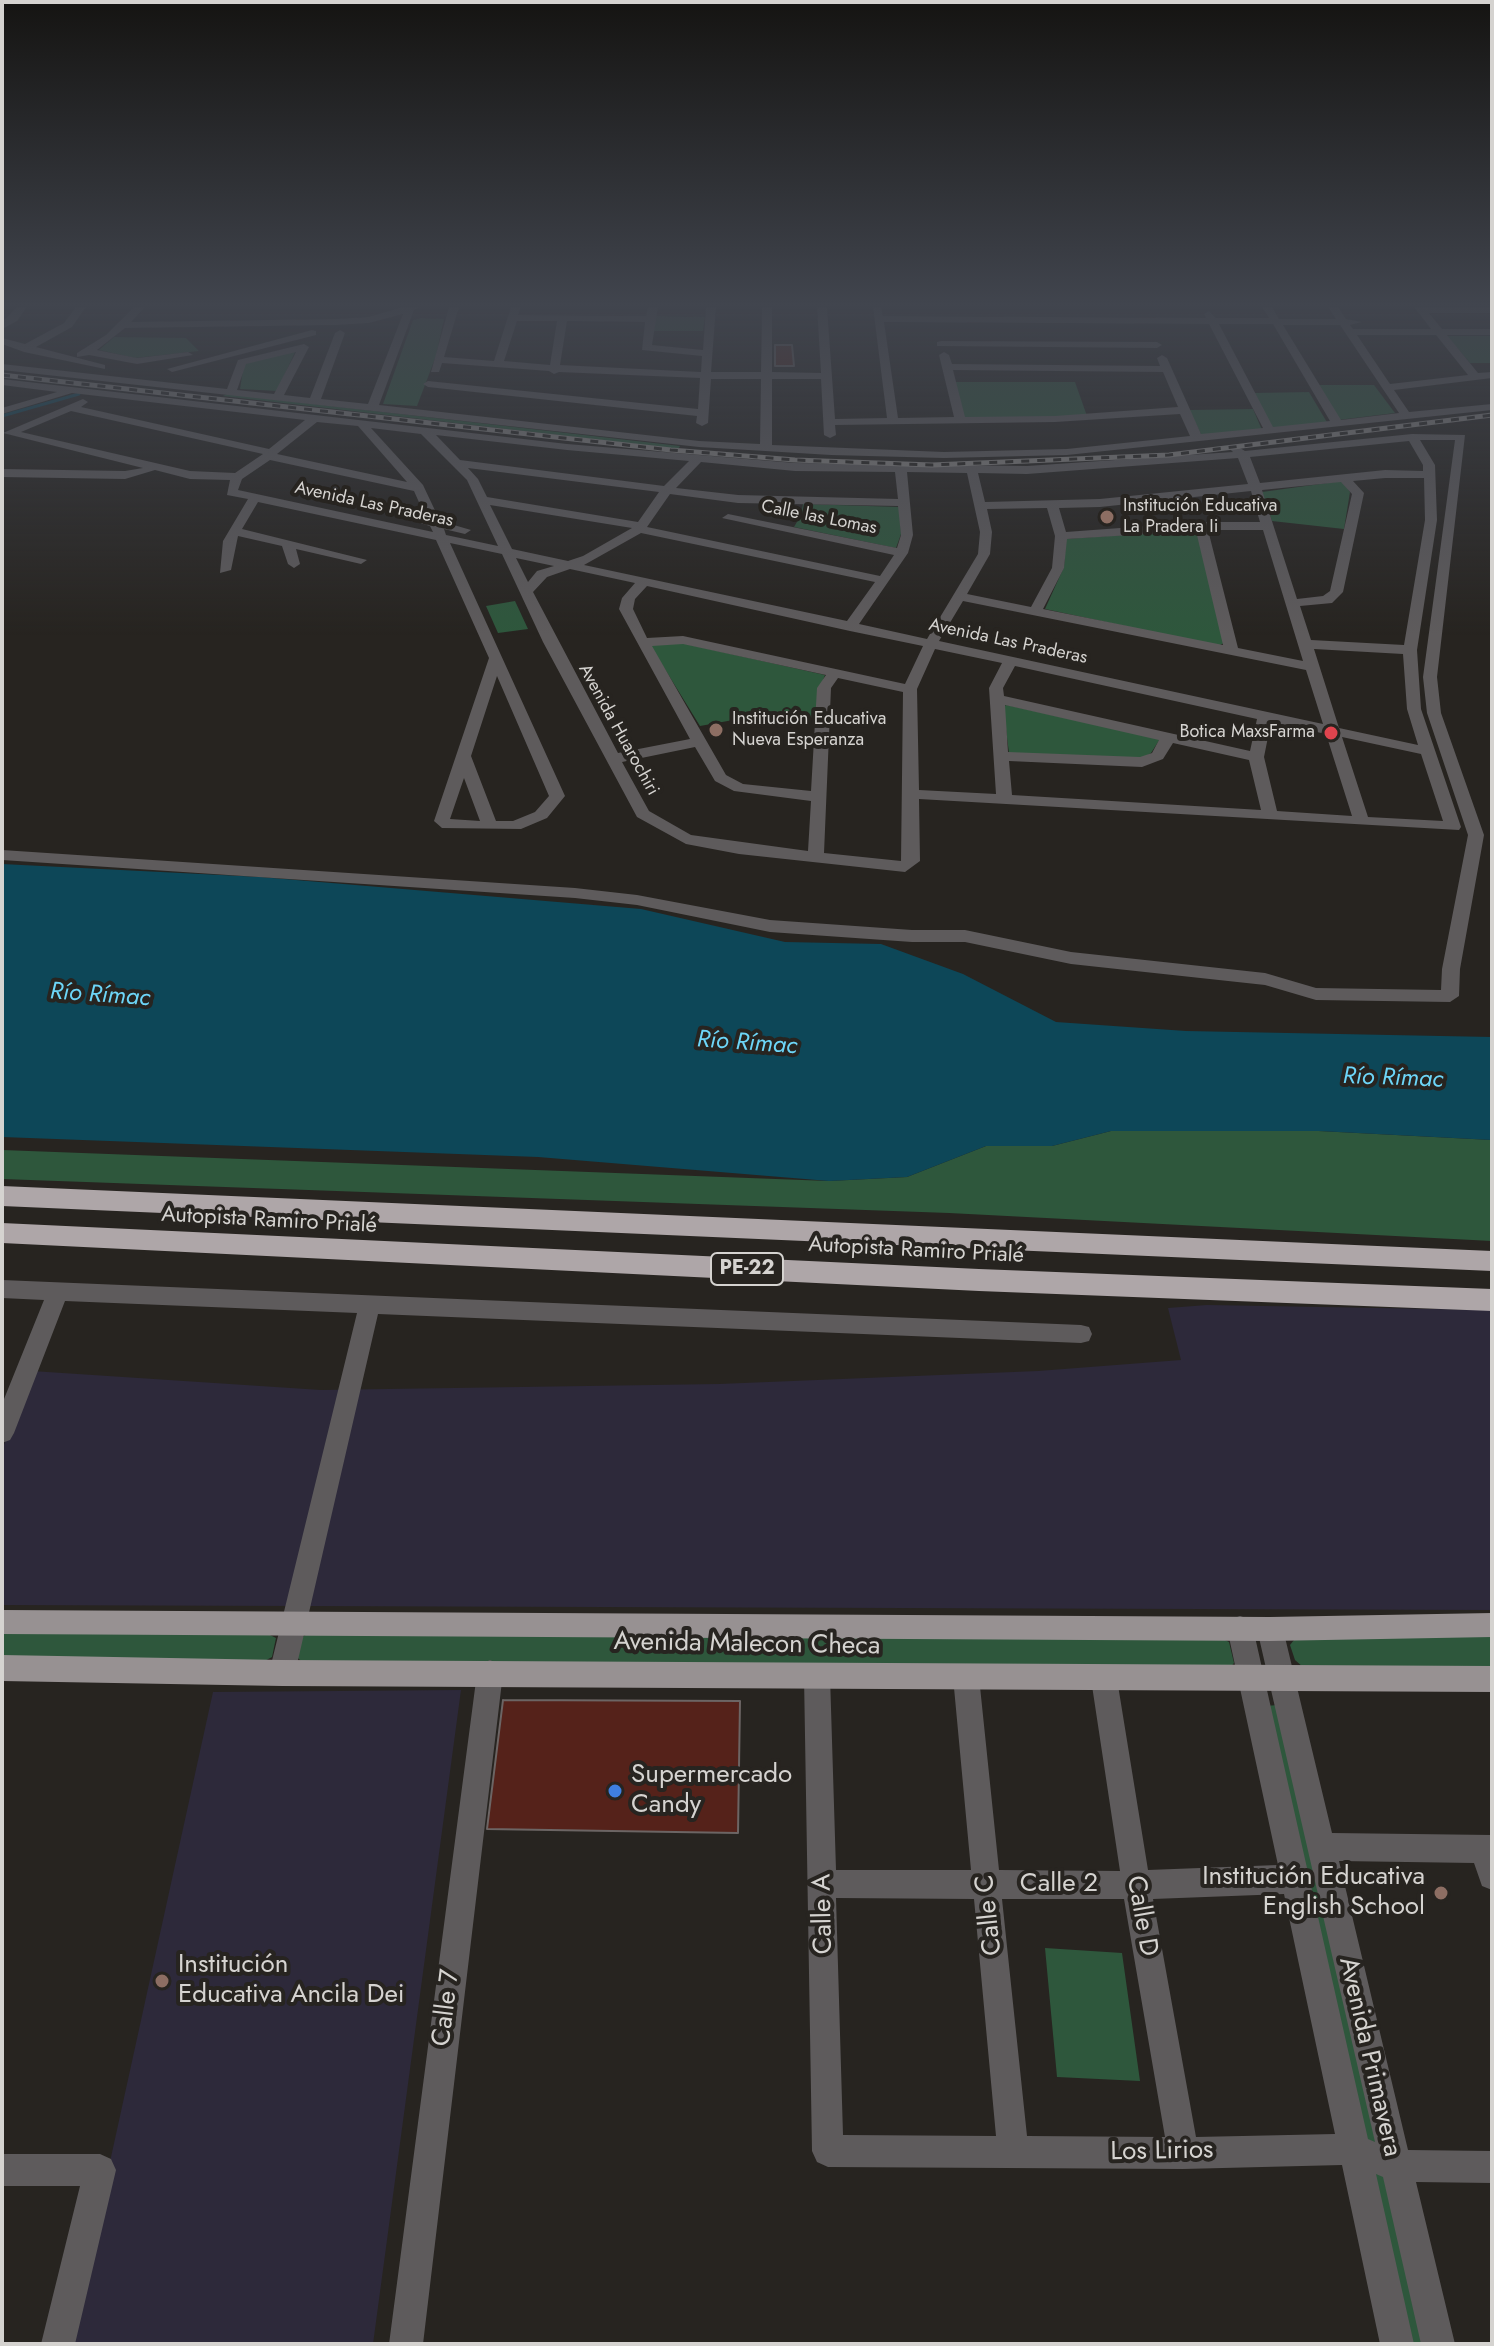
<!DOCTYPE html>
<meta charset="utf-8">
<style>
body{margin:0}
#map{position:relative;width:1494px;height:2346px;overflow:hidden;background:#272420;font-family:Jost,sans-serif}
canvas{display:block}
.frame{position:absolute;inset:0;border:4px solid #d5d3d0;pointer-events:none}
</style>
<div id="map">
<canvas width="1494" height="2346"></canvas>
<div class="frame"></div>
</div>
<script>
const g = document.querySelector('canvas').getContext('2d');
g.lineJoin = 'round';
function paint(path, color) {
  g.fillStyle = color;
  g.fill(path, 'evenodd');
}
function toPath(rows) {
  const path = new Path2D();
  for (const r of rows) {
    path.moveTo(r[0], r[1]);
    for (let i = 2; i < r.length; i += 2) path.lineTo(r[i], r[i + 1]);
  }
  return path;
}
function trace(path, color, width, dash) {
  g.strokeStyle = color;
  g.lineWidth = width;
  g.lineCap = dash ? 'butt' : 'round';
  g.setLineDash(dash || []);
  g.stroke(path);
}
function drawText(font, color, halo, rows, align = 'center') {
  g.font = font + ' Jost,sans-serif';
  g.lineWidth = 8;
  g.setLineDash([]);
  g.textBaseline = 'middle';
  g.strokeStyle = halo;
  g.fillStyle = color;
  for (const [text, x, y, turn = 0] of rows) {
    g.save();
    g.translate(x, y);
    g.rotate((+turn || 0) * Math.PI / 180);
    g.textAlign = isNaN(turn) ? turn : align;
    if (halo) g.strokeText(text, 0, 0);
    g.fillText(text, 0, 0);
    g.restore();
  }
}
paint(toPath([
 [1207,1305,1492,1310,1492,1610,2,1605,2,1450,32,1371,321,1390,719,1384,1038,1371,1181,1360,1168,1308],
 [461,1690,373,2344,70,2344,213,1692]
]), '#2d293a');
paint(toPath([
 [655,316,705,317,703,331,653,331],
 [421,318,444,319,436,356,417,406,383,404,413,320],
 [1447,336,1492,336,1492,363,1470,363],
 [114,337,186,338,199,351,135,358,99,350],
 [296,350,277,391,240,389,244,364],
 [954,382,1075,382,1087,416,965,420],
 [1319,385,1374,385,1395,413,1338,420],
 [1309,392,1328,424,1273,429,1254,393],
 [227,394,680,446,678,449,223,396],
 [1253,409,1262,430,1202,436,1189,410],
 [1342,481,1350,492,1344,529,1272,521,1262,492],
 [803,504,900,507,901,534,896,548,794,527,801,515],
 [1191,530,1198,533,1226,642,1218,646,1045,609,1064,567,1066,539],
 [515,601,528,629,498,633,486,606],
 [682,643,825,675,819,690,817,718,761,715,700,726,650,645],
 [1007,705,1160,739,1151,753,1143,758,1009,753,1003,706],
 [1111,1131,1319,1131,1492,1140,1492,1241,949,1213,2,1179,2,1150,829,1181,907,1177,986,1146,1052,1146],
 [2,1631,266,1633,276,1638,272,1657,261,1663,2,1660],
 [314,1631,1215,1635,1229,1642,1234,1663,1228,1670,302,1662,295,1655,300,1638],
 [1298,1635,1492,1637,1492,1671,1304,1668,1295,1660,1290,1645],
 [1279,1705,1428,2344,1407,2344,1264,1706],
 [1045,1948,1122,1953,1140,2081,1057,2077]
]), '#2e573c');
paint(toPath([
 [2,864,260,877,641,909,785,942,881,944,963,974,1056,1022,1186,1031,1492,1037,1492,1140,1319,1131,1111,1131,1052,1146,986,1146,907,1177,829,1181,538,1157,2,1137]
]), '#0d4758');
trace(toPath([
 [2,416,79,394]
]), '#0d4758', 3);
const building = toPath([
 [775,345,792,345,794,366,775,366,775,345],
 [503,1700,740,1701,738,1833,487,1829,503,1700]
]);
paint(building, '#55221a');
trace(building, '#6c6564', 2);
paint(toPath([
 [17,307,27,307,17,321,2,329,2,322,17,307],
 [76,307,86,307,72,327,36,347,105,365,105,369,24,352,2,344,2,338,25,344,64,323,76,307],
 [134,307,145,307,131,322,337,319,368,317,403,307,420,307,414,310,379,405,699,441,760,444,761,379,711,379,708,423,702,426,696,423,697,416,428,387,423,384,428,381,698,409,700,378,559,372,554,374,549,371,442,363,439,372,431,372,449,307,459,307,444,357,494,361,511,307,521,307,518,315,646,316,648,307,658,307,652,345,703,350,706,307,716,307,711,372,761,372,762,307,772,307,772,372,821,373,817,307,827,307,835,419,887,418,873,307,881,307,883,316,1206,318,1204,314,1209,311,1216,318,1269,318,1262,307,1272,307,1279,319,1336,319,1328,307,1338,307,1346,319,1362,322,1350,325,1353,329,1431,329,1414,307,1492,307,1492,313,1429,313,1442,329,1492,329,1492,335,1447,335,1478,373,1492,372,1492,378,1394,390,1409,412,1492,404,1492,410,1067,455,944,458,831,455,699,447,2,370,2,364,227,389,238,360,304,344,309,347,284,395,310,398,335,333,340,330,345,333,321,399,368,404,403,314,369,323,337,325,125,328,97,350,137,358,188,352,193,355,137,364,89,355,77,357,77,353,106,335,134,307],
 [517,321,557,321,550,365,504,361,517,321],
 [567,321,645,322,642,350,702,356,701,372,560,365,567,321],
 [884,322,1209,324,1263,428,1201,434,1167,358,1162,355,1157,358,1160,366,952,364,949,355,944,352,939,355,954,417,898,418,884,322],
 [1219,324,1273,324,1330,421,1273,427,1219,324],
 [1283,325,1340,325,1399,413,1341,420,1283,325],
 [1357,335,1436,335,1468,375,1390,384,1357,335],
 [296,352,274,394,237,390,246,364,296,352],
 [953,370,1163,372,1178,407,1055,416,965,417,953,370],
 [772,379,821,379,824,435,830,438,836,435,835,425,1055,422,1180,414,1190,436,1067,449,944,452,772,445,772,379],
 [312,330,316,331,316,335,172,372,167,369,312,330],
 [941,341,1157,342,1162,345,1157,348,937,346,937,342,941,341],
 [2,379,567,444,795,463,1027,466,1233,452,1229,448,1235,445,1245,451,1412,434,1465,435,1437,677,1441,713,1484,835,1460,969,1459,996,1450,1002,1316,1000,1265,985,1071,964,965,942,912,942,770,932,637,905,575,898,2,860,2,850,575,888,637,895,770,920,912,930,965,930,1071,952,1265,973,1316,988,1441,990,1442,969,1468,835,1427,713,1423,677,1455,440,1420,440,1435,465,1437,520,1417,650,1421,709,1461,827,1459,830,919,799,920,861,905,872,739,854,686,844,637,817,543,642,502,554,450,543,565,796,547,818,521,829,442,828,434,821,489,658,436,540,258,502,242,529,367,560,361,564,296,549,300,564,294,568,288,564,282,546,238,536,231,570,220,573,223,541,248,499,227,495,230,480,190,479,155,470,125,479,2,477,2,469,125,471,143,468,3,433,83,399,88,402,81,407,269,449,305,420,72,393,2,414,2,408,57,392,2,385,2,379],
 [71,411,263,454,235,473,190,471,21,432,71,411],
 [317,422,358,426,407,482,277,454,317,422],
 [371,428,421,434,467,480,498,546,446,535,444,529,465,534,471,530,440,521,423,485,371,428],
 [436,435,567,450,689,461,664,486,460,460,436,435],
 [1409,441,1423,465,1423,471,1385,470,1260,483,1250,457,1409,441],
 [1238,458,1248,484,1100,499,985,502,978,473,1027,474,1238,458],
 [270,460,414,491,426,518,403,512,397,516,430,526,433,532,238,490,242,479,270,460],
 [701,462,795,471,895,472,898,499,738,495,676,488,701,462],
 [468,468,659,492,638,522,487,497,478,479,468,468],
 [907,472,967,473,980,532,978,554,927,639,859,624,908,553,913,535,907,472],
 [1385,478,1424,478,1425,520,1404,645,1311,640,1300,606,1332,603,1343,592,1364,493,1353,481,1385,478],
 [1341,482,1352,494,1330,591,1323,596,1297,599,1262,490,1341,482],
 [1251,491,1260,522,1201,522,1066,532,1059,508,1100,507,1251,491],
 [670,494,738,503,898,506,901,535,897,548,728,514,722,518,894,555,880,576,647,527,670,494],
 [490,505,632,528,583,556,568,561,512,549,490,505],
 [1047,508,1055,536,1052,568,1031,607,967,594,990,554,992,532,987,509,1047,508],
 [1208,530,1263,530,1303,661,1238,648,1208,530],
 [1196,531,1223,645,1043,609,1064,568,1067,539,1196,531],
 [641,533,875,582,847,621,584,565,641,533],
 [516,558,554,566,537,571,528,582,516,558],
 [570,569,635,583,622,598,619,609,690,739,618,753,533,592,547,577,570,569],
 [647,586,850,631,923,646,905,684,683,636,647,638,633,609,635,599,647,586],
 [963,601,1306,670,1323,724,939,641,963,601],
 [683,644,826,675,817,688,811,791,743,784,726,775,652,646,683,644],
 [935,649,1002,663,989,688,996,794,919,790,917,689,935,649],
 [1314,649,1403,654,1407,709,1418,745,1339,728,1314,649],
 [1015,666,1257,719,1250,751,1004,696,1003,688,1015,666],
 [497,676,549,796,535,812,513,821,496,821,471,756,497,676],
 [838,678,903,692,901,861,824,853,831,688,838,678],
 [1005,705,1159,740,1152,753,1140,757,1008,752,1005,705],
 [1271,722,1326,734,1352,816,1277,811,1264,757,1271,722],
 [1342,737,1421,754,1443,821,1368,817,1342,737],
 [1173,743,1249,760,1261,810,1012,795,1009,761,1142,767,1163,759,1173,743],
 [695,747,715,781,734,791,811,801,808,851,691,835,649,811,622,762,695,747],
 [464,778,480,821,450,819,464,778],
 [2,1280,1081,1325,1089,1327,1092,1334,1089,1341,1081,1343,378,1314,295,1673,291,1682,282,1686,273,1682,269,1673,357,1313,65,1301,14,1433,10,1440,2,1443,2,1404,44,1300,2,1298,2,1280],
 [1240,1616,1249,1619,1253,1628,1368,2139,1375,2142,1257,1629,1261,1620,1270,1617,1279,1620,1283,1629,1332,1833,1492,1835,1492,1890,1482,1886,1474,1863,1339,1861,1408,2150,1492,2151,1492,2183,1416,2182,1455,2344,1421,2344,1383,2177,1376,2174,1414,2344,1380,2344,1342,2165,1183,2169,828,2167,817,2162,812,2151,804,1676,808,1667,817,1663,826,1667,830,1676,836,1870,971,1870,953,1677,957,1668,966,1664,975,1668,979,1677,999,1870,1120,1871,1091,1679,1095,1670,1104,1666,1113,1670,1117,1679,1148,1870,1278,1865,1227,1628,1231,1619,1240,1616],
 [1284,1894,1335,2134,1196,2137,1153,1899,1284,1894],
 [836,1898,974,1899,996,2136,843,2135,836,1898],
 [1002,1899,1124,1899,1165,2137,1027,2136,1002,1899],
 [490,1660,499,1664,503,1673,423,2344,389,2344,477,1673,481,1664,490,1660],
 [2,2154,100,2154,111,2159,116,2170,75,2344,41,2344,80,2186,2,2186,2,2154]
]), '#5e5b5c');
paint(toPath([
 [2,1610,1270,1617,1492,1613,1492,1637,1270,1641,2,1634,2,1610],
 [2,1655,282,1660,1492,1666,1492,1692,282,1686,2,1681,2,1655]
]), '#979192');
paint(toPath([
 [2,1186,1492,1251,1492,1271,2,1206,2,1186],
 [2,1223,979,1269,1492,1289,1492,1311,979,1291,2,1243,2,1223]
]), '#aea6a8');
const rail = toPath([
 [2,375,671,450,795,460,932,465,1169,455,1492,415]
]);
trace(rail, '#878481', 5);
trace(rail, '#272420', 3, [8]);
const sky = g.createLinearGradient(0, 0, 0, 636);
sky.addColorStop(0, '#151412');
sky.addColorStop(0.48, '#41454e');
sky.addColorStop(1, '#41454e00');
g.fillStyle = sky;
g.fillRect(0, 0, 1494, 636);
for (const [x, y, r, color] of [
 [1107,517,8,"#8d6e63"],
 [716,730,8,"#8d6e63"],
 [1331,733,8,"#e0444e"],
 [615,1791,8,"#3f7fe0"],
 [1441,1893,8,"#8d6e63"],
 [162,1981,8,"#8d6e63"]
]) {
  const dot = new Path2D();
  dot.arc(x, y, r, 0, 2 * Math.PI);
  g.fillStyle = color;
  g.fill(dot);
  trace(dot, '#272420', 3);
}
drawText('18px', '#d5d3d0', '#272420', [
 ["Avenida Las Praderas",374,505,12],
 ["Calle las Lomas",819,518,11],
 ["Avenida Las Praderas",1008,642,12],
 ["Avenida Huarochiri",618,730,61]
]);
drawText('18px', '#d5d3d0', '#272420', [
 ["Institución Educativa",1123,507],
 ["La Pradera Ii",1123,528],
 ["Institución Educativa",732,720],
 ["Nueva Esperanza",732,741],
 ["Botica MaxsFarma",1315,733,"right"]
], 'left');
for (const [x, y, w] of [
 [747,1269,72]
]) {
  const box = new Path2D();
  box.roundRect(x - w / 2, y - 16, w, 32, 6);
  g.fillStyle = '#272420';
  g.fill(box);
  trace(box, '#d5d3d0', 2);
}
drawText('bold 20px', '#d5d3d0', null, [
 ["PE-22",747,1269]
]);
drawText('22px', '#d5d3d0', '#272420', [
 ["Autopista Ramiro Prialé",269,1221,3],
 ["Autopista Ramiro Prialé",916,1251,3]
]);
drawText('italic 24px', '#6dd6f8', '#272420', [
 ["Río Rímac",100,996,4],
 ["Río Rímac",747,1044,4],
 ["Río Rímac",1393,1079,2]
]);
drawText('26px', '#d5d3d0', '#272420', [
 ["Avenida Malecon Checa",747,1645,1],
 ["Calle 2",1059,1885],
 ["Calle A",824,1914,-91],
 ["Calle C",990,1915,-96],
 ["Calle D",1141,1916,80],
 ["Calle 7",447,2008,-83],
 ["Avenida Primavera",1369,2057,77],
 ["Los Lirios",1162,2152,-1]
]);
drawText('26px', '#d5d3d0', '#272420', [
 ["Supermercado",631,1776],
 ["Candy",631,1806],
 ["Institución Educativa",1425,1878,"right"],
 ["English School",1425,1908,"right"],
 ["Institución",178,1966],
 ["Educativa Ancila Dei",178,1996]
], 'left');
</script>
